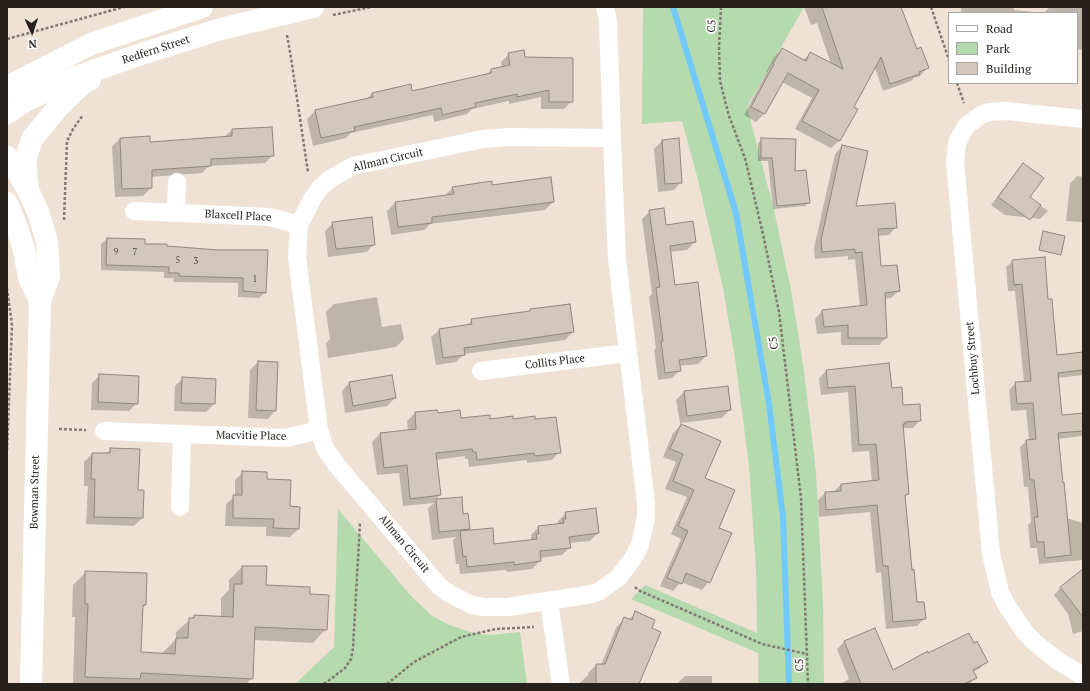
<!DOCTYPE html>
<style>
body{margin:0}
#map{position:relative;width:1090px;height:691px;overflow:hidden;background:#efe2d5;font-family:"PT Serif",serif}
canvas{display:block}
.frame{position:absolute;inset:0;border:8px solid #26211c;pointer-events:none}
.legend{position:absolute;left:948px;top:12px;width:130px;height:72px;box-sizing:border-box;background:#fff;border:1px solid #a8a6a4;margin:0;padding:5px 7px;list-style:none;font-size:12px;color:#26211c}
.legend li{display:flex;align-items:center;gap:8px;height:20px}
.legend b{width:20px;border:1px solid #a8a6a4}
.north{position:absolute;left:12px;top:12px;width:40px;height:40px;-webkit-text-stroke:3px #fff;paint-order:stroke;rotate:177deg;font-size:11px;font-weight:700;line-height:16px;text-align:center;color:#26211c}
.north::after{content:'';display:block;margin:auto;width:14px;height:18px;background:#26211c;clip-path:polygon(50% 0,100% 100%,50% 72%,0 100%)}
</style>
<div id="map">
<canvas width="1090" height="691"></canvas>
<div class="frame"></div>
<ul class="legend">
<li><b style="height:5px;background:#fff"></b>Road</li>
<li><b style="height:11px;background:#b4daad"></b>Park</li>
<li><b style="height:11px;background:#d3c6ba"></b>Building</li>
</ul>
<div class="north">N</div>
</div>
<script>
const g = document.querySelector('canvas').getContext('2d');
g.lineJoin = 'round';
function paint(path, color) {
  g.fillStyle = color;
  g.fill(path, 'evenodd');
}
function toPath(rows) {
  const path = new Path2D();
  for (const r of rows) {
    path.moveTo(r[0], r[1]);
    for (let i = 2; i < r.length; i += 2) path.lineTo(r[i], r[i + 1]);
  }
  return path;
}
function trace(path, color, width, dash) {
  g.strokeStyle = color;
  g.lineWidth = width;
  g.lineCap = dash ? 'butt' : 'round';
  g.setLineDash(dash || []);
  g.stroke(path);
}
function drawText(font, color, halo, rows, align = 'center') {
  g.font = font + ' "PT Serif",serif';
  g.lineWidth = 3.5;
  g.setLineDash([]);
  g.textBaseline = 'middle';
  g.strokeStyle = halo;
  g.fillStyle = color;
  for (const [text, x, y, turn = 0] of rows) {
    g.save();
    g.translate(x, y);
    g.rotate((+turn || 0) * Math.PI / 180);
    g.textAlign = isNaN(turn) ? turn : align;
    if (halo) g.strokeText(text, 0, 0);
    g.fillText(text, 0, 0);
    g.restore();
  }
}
paint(toPath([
 [643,7,804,7,747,107,774,210,791,290,804,371,816,472,823,605,824,684,758,684,758,653,631,599,645,585,757,633,756,570,749,466,735,358,723,288,698,180,682,121,642,124],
 [338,509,411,596,431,615,447,624,473,633,491,635,520,632,527,684,295,684,334,647]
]), '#b4daad');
paint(toPath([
 [804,7,901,7,916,50,927,68,920,76,914,78,911,81,883,91,875,68,853,108,856,110,839,141,831,148,795,129,812,98,782,82,764,114,756,122,744,115,767,72,766,72,774,57,782,49,803,60,811,53,831,64,817,23,811,25],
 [961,7,1014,7,1014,10,1044,13,1050,7,1083,7,1083,50,1077,49,1077,13,961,13],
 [509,54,525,58,572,101,564,109,541,109,541,97,509,104,509,101,472,109,467,114,434,122,433,115,351,133,346,138,313,146,307,119,315,111,366,100,372,93,412,92,486,75,491,70,502,68,501,62],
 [271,128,273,155,265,163,209,166,202,173,151,177,151,188,143,196,115,197,112,146,120,139,149,143,224,137,232,130],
 [762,139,794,172,809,203,805,206,773,209,768,161,758,161,758,143],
 [662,141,681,182,674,190,658,192,654,149],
 [842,146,855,207,896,227,889,235,878,236,880,267,899,291,891,298,884,299,886,338,879,345,841,345,841,332,817,334,815,319,822,311,860,307,855,259,848,260,848,256,815,259,814,248,835,154],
 [1024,164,1028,197,1048,211,1040,219,1005,215,991,205,1016,172],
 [1077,176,1083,177,1083,222,1066,221,1070,184],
 [491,186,553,202,545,210,430,224,424,230,391,235,387,211,395,203,445,195,453,188],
 [650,211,666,226,695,242,687,250,669,252,674,286,706,356,698,364,679,366,680,370,672,378,658,380,654,350,656,348,649,297,652,294,642,219],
 [333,223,374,244,367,252,328,257,325,231],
 [107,239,144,245,218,251,265,292,259,298,238,297,238,283,173,282,174,278,164,278,164,272,101,270,101,244],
 [1013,261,1047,300,1056,356,1083,353,1083,375,1058,378,1061,416,1083,414,1083,436,1058,439,1066,518,1083,523,1083,560,1039,564,1037,548,1030,548,1028,525,1031,522,1028,487,1024,487,1020,447,1027,441,1029,440,1026,410,1011,411,1009,390,1016,383,1024,382,1015,291,1008,291,1006,267],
 [377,297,382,327,401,324,404,339,396,347,328,358,326,343,330,339,326,312,334,304],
 [569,305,573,332,565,340,464,354,456,362,436,365,431,337,439,330,466,326,472,320,528,313],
 [258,362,275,411,268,419,248,418,250,370],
 [826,371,891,389,902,406,920,420,913,428,902,428,908,494,904,498,911,571,916,603,924,619,917,626,886,629,881,572,876,573,870,512,819,517,818,500,825,493,833,492,841,485,872,482,869,451,852,452,848,392,821,395,819,378],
 [100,375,137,403,129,411,91,410,92,383],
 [183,378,214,404,206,412,174,411,175,386],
 [349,383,395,398,387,406,345,413,342,391],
 [684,392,730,410,722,418,680,423,676,400],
 [436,411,437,414,460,419,534,420,559,452,552,460,527,463,527,460,469,467,468,459,465,459,465,456,436,460,440,495,435,500,461,498,463,515,469,529,466,532,493,545,531,541,531,535,539,527,558,525,558,521,566,513,598,533,590,541,569,543,570,547,562,555,540,558,540,561,532,569,507,572,506,570,460,574,459,564,456,564,453,540,456,537,432,540,428,508,434,503,403,506,399,473,377,475,372,442,380,434,408,431,407,421,415,413],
 [681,425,704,478,718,528,709,582,702,590,681,582,673,591,660,586,681,539,671,534,687,497,665,489,676,462,663,457,673,433],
 [111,449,137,491,142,518,134,526,86,524,88,486,84,486,84,462,92,454,106,454],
 [243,472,289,507,299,508,298,529,290,537,266,536,266,527,225,526,226,504,235,496,235,480],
 [242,567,265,586,309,595,326,629,313,643,253,640,252,678,246,684,73,684,75,617,72,617,73,585,86,572,146,574,145,605,142,608,140,653,163,654,163,652,176,639,176,632,194,616,221,617,221,598,229,590,229,580],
 [1083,570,1083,631,1073,634,1068,614,1054,595,1060,588],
 [636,613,638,684,579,684,587,676,588,676,588,673,596,665,601,665,617,626,625,619,628,620],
 [874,629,892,671,927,655,974,644,986,662,979,669,973,672,976,677,969,684,840,684,849,679,837,649,844,642],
 [685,676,712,676,712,684,677,684]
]), '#0003');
trace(toPath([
 [673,7,736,213,769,404,783,517,789,684]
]), '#72c9fe', 6);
const building = toPath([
 [822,7,901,7,917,49,921,47,929,68,919,72,920,74,890,84,881,57,854,107,858,109,840,141,802,121,819,90,788,73,765,114,751,107,774,64,773,64,782,48,806,61,810,52,843,69,822,7],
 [524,50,525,57,573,58,573,102,549,102,549,90,517,97,517,94,475,103,476,107,442,115,441,108,354,127,355,131,321,138,315,110,373,97,372,93,411,84,412,91,491,73,491,69,510,65,508,53,524,50],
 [272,127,274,156,211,159,211,166,152,170,152,188,122,189,120,138,150,136,150,142,232,136,232,129,272,127],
 [679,138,682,183,665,184,662,140,679,138],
 [761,138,796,139,795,171,806,170,810,203,777,206,772,158,761,158,761,138],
 [842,145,868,151,856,206,895,203,897,228,878,229,881,266,897,265,900,291,885,293,887,338,848,338,848,325,824,327,822,310,867,305,862,252,855,253,855,249,822,252,821,240,842,145],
 [1023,163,1044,178,1030,197,1041,205,1030,220,998,197,1023,163],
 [551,177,554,202,432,217,432,223,398,227,395,202,454,194,452,187,492,181,492,185,551,177],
 [664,208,666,225,693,221,696,242,670,246,675,285,698,282,707,356,679,360,681,371,665,373,661,341,663,341,656,288,660,287,649,210,664,208],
 [372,217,375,245,336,249,332,222,372,217],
 [1043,231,1065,236,1061,255,1039,250,1043,231],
 [107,238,145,239,145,244,167,244,167,246,218,250,268,250,266,293,243,291,243,278,179,276,179,273,169,273,169,267,106,265,107,238],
 [1045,257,1048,299,1052,299,1057,355,1083,352,1083,370,1058,373,1062,415,1083,413,1083,431,1058,433,1063,483,1064,482,1071,555,1045,558,1044,542,1037,542,1034,517,1038,517,1034,480,1030,480,1026,440,1036,439,1033,403,1017,404,1015,382,1031,381,1022,284,1014,285,1012,260,1045,257],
 [570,304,574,332,464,348,465,355,443,358,439,329,472,324,471,319,530,311,530,309,570,304],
 [258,361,278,362,276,411,256,410,258,361],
 [889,363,892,388,902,387,903,405,920,404,921,421,905,422,905,424,903,424,909,494,905,495,912,570,914,569,917,602,924,602,926,619,893,622,888,566,883,566,877,505,826,510,825,492,841,491,841,484,879,480,876,444,859,445,855,386,828,388,826,370,889,363],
 [99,374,139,376,138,404,98,402,99,374],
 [392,375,396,398,353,406,349,382,392,375],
 [182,377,216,379,215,404,181,403,182,377],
 [728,386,731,410,687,416,684,391,728,386],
 [437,410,438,413,460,410,461,418,490,415,490,419,513,416,513,419,535,416,535,419,556,417,561,453,535,456,534,453,477,460,476,452,473,452,472,449,436,453,441,495,410,499,407,465,384,468,380,433,416,429,415,412,437,410],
 [681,424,721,441,705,478,735,490,719,528,732,533,710,583,686,573,682,584,667,578,688,531,678,526,694,490,673,481,683,454,670,449,681,424],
 [110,448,140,449,138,490,144,490,143,518,94,517,95,479,91,479,92,453,110,453,110,448],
 [242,471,267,472,267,479,291,480,290,506,300,507,299,529,273,528,274,519,233,518,233,495,242,495,242,471],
 [462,497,463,514,468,513,470,529,439,532,436,499,462,497],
 [596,508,599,533,569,537,571,548,540,551,541,561,514,565,514,562,467,567,466,556,463,557,460,531,493,528,494,544,537,539,536,534,539,534,538,526,564,523,563,519,566,519,565,512,596,508],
 [242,566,267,566,266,585,310,587,310,594,329,595,327,630,255,627,253,679,141,673,140,679,85,677,88,604,85,604,85,571,147,573,146,605,143,605,141,652,175,654,176,638,188,638,189,618,194,618,194,615,233,617,234,584,242,584,242,566],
 [1083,569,1083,617,1060,587,1083,569],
 [635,611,655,620,652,628,661,632,639,684,596,684,596,664,605,664,624,617,632,620,635,611],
 [875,628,893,670,928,651,928,653,969,633,974,643,977,641,988,662,973,670,977,678,964,684,861,684,844,641,875,628]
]);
paint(building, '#d3c6ba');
trace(building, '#92867a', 1);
trace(toPath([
 [721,7,719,46,720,81,729,116,745,158,763,234,779,312,801,498,808,684],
 [931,7,949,60],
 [333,15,371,7],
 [287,35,291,58,308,172],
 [7,39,124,7],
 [957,83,964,103],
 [64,220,67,141,73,129,83,115],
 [7,288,12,325,7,450],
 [59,429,86,430],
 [635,587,638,590,762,644,807,654],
 [324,684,345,668,351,659,353,648,360,523],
 [387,684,414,662,461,637,496,629,534,627]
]), '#827a71', 2.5, [3, 2]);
trace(toPath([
 [605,7,608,21,612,138,617,259,646,503,646,517,640,545,634,557,618,578,598,592,586,595,508,607,484,607,472,605,450,594,439,586,335,463,325,448,319,430,297,257,299,225,312,199,320,188,330,179,353,166,483,139,508,137,612,138],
 [1083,119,1006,111,989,112,981,115,966,126,957,143,955,162,991,554,1000,592,1006,604,1024,631,1034,642,1058,661,1083,676],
 [134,211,270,217,299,225],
 [176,213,177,182],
 [481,371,628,353],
 [104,431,286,438,319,430],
 [180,507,182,434],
 [549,601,561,684]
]), '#fff', 18);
trace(toPath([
 [7,157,14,166,28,190,38,212,47,241,49,276,40,301,31,684],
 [7,203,18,230,24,250,29,278,40,301]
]), '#fff', 22);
trace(toPath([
 [7,87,91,44,202,7],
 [7,113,25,101,76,77,141,54,221,29,313,7],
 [28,190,26,171,26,158,32,139,60,105,83,83,90,80]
]), '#fff', 22);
drawText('9px', '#514a44', null, [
 ["9",116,252],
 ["7",135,252],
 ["5",178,260],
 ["3",196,261],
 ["1",255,279]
]);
drawText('11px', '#26211c', '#fff', [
 ["C5",712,26,-87],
 ["Redfern Street",156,50,-18],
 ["Allman Circuit",388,160,-13],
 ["Blaxcell Place",238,216,3],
 ["C5",774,343,-97],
 ["Lochbuy Street",973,358,-95],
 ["Collits Place",555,362,-7],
 ["Macvitie Place",251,436,1],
 ["Bowman Street",35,492,-89],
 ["Allman Circuit",404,544,50],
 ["C5",800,665,-92]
]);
</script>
